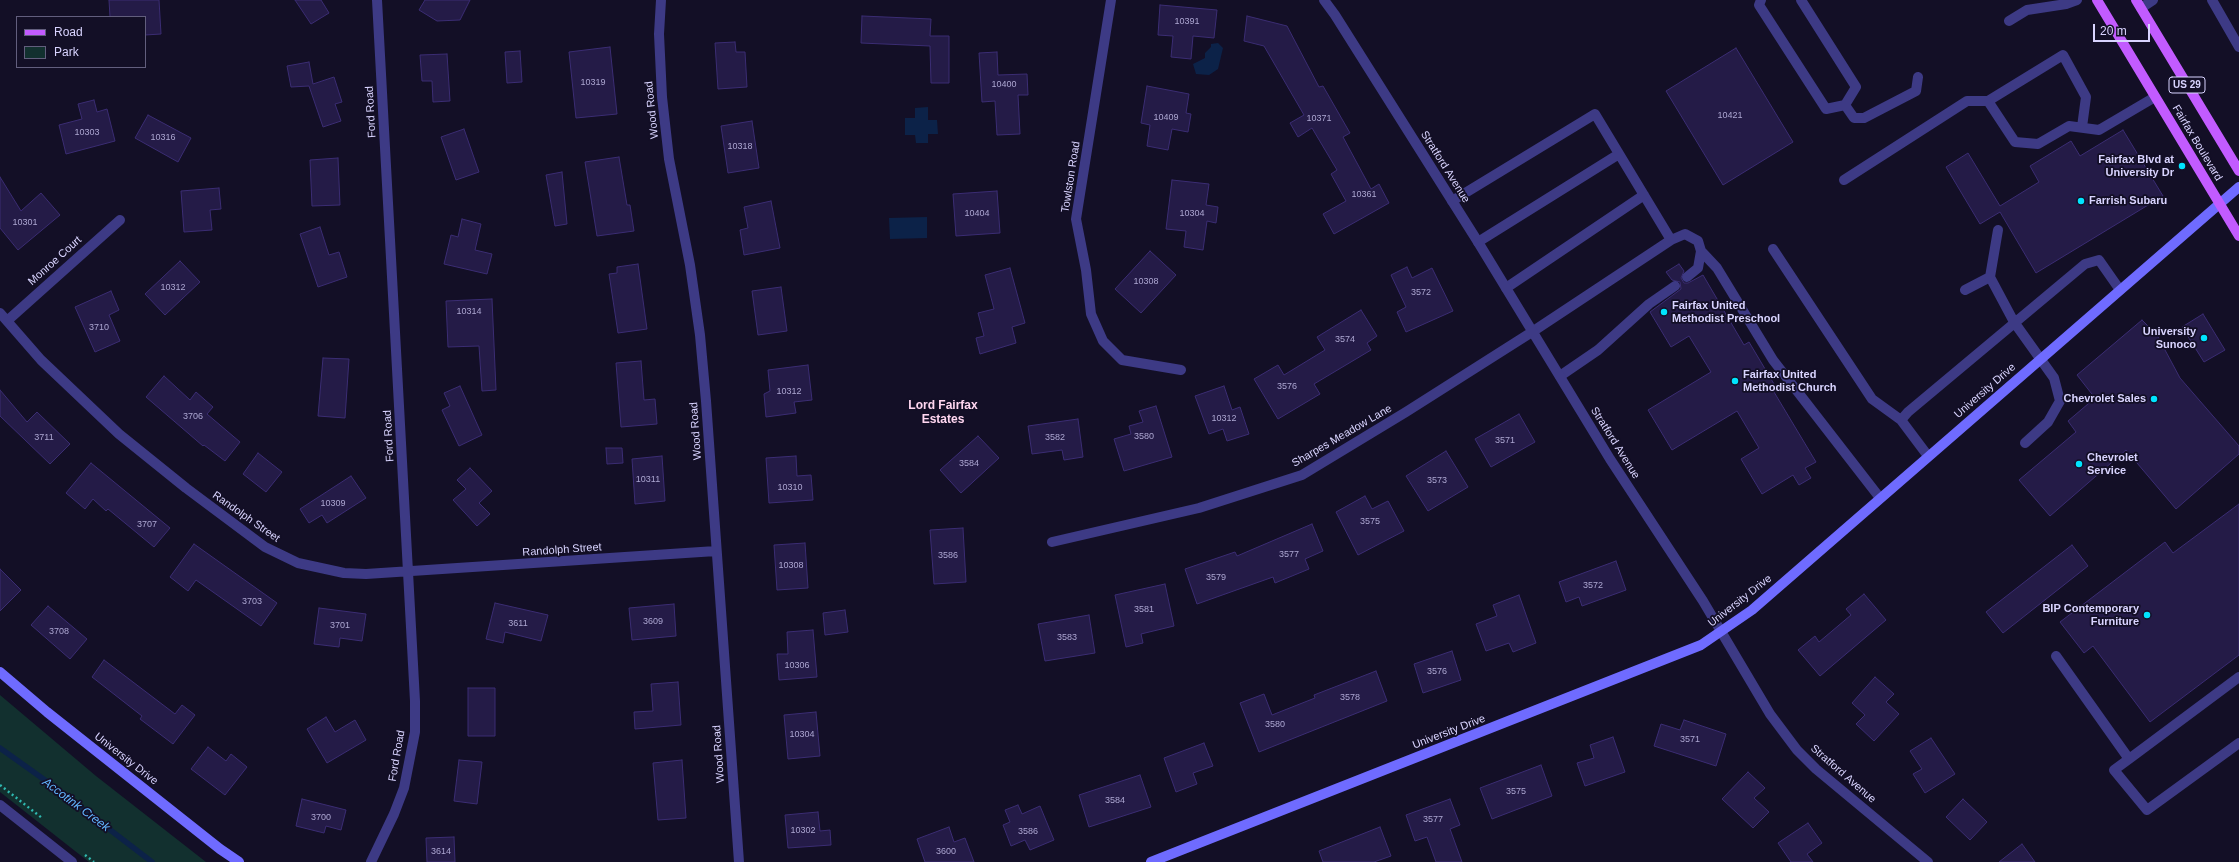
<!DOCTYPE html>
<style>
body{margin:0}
#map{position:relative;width:2239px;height:862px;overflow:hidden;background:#130f26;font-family:Arial,sans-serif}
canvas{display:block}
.legend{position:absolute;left:16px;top:16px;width:130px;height:52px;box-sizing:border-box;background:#130f26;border:1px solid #625e7d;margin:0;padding:5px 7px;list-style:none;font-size:12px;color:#d9d4ff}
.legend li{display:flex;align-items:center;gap:8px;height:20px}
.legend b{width:20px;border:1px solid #625e7d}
.scale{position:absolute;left:2093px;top:24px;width:57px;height:18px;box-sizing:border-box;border:2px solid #d9d4ff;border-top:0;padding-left:5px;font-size:12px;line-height:14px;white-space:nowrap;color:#d9d4ff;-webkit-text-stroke:3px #130f26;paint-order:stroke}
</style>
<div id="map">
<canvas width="2239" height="862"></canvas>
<ul class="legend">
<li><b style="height:5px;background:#c25bff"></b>Road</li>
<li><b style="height:11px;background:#12302f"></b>Park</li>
</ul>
<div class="scale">20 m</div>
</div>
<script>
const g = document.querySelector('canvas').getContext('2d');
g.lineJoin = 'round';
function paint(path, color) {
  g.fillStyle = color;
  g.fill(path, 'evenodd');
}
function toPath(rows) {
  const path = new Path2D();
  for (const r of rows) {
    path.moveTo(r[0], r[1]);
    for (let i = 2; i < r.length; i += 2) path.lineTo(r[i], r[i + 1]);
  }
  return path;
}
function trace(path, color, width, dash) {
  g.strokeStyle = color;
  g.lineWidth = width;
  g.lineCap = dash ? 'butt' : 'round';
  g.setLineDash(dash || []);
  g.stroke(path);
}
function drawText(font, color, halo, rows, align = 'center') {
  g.font = font + ' Arial,sans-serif';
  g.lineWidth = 3.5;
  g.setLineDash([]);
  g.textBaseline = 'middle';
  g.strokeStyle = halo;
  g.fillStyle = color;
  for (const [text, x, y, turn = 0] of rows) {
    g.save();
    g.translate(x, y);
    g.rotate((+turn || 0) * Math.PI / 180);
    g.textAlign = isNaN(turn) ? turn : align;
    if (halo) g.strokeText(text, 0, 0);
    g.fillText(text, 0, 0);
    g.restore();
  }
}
paint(toPath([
 [0,695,96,776,206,862,89,862,0,792]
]), '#12302f');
paint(toPath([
 [1218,43,1223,48,1218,69,1209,75,1196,74,1193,64,1205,58,1205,53,1211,47,1211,44],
 [928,107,928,120,937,120,938,134,928,134,928,143,916,143,915,135,905,135,905,118,915,118,915,108],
 [927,217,927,238,890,239,889,218]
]), '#0c2248');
trace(toPath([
 [0,748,49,783,152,862]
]), '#0c2248', 5.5);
const building = toPath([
 [109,0,159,0,161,34,145,35,145,17,110,17,109,0],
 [295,0,321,0,329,13,311,24,295,0],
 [425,0,470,0,460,20,437,21,419,10,425,0],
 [1160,5,1217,10,1214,38,1193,36,1191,59,1171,57,1173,36,1158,35,1160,5],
 [862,16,931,19,930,36,949,36,949,83,931,83,930,46,861,43,862,16],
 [1247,16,1287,26,1319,87,1323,86,1350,133,1343,137,1371,189,1379,184,1389,203,1334,234,1323,214,1346,201,1331,174,1337,170,1312,128,1298,137,1290,123,1304,115,1264,46,1244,41,1247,16],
 [735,42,736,52,745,52,747,87,718,89,715,43,735,42],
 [610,47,617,114,576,118,569,52,610,47],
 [1736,48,1793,142,1723,185,1666,91,1736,48],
 [520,51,522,82,507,83,505,52,520,51],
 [997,52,998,75,1027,74,1028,95,1018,95,1020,134,997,135,995,101,982,102,979,53,997,52],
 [447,54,450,101,433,102,432,81,422,81,420,55,447,54],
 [309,62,313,84,334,77,342,102,335,104,341,121,323,127,309,86,291,87,287,66,309,62],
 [1147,86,1189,94,1186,113,1191,114,1188,132,1172,129,1168,150,1147,146,1150,125,1141,123,1147,86],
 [94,100,97,112,107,109,115,141,66,154,59,125,82,119,78,104,94,100],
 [148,115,191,138,178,162,135,138,148,115],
 [752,121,759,168,728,173,721,126,752,121],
 [464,129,479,172,456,180,441,137,464,129],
 [2123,130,2163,196,2036,273,2000,212,1980,224,1946,167,1968,153,2000,206,2039,182,2030,166,2071,141,2080,156,2123,130],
 [619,157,627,205,630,205,634,231,597,236,585,162,619,157],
 [338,158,340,205,312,206,310,160,338,158],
 [562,172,567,224,555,226,546,175,562,172],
 [0,177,21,211,41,193,60,215,18,250,0,228,0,177],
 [1172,180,1209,184,1206,205,1218,207,1216,223,1207,221,1203,250,1184,247,1186,231,1166,229,1172,180],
 [219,188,221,209,210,210,212,230,184,232,181,191,219,188],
 [997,191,1000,233,956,236,953,194,997,191],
 [771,201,780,248,744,255,740,230,748,228,744,207,771,201],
 [462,219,481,224,475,250,492,254,487,274,444,264,451,235,458,237,462,219],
 [320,227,329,255,339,252,347,277,318,287,300,234,320,227],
 [1150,251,1176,275,1141,313,1115,289,1150,251],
 [180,261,200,282,165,315,145,294,180,261],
 [638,264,647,329,618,333,609,274,617,273,617,267,638,264],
 [1679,264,1684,271,1681,278,1684,283,1688,283,1703,275,1744,345,1749,342,1777,389,1774,392,1816,462,1805,468,1811,478,1799,485,1793,475,1762,494,1741,459,1759,448,1737,411,1672,450,1648,410,1711,372,1689,336,1671,347,1650,312,1681,289,1680,282,1672,280,1666,272,1679,264],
 [1407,267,1412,278,1432,268,1453,311,1406,332,1397,312,1406,307,1391,275,1407,267],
 [1010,268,1025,323,1012,327,1016,343,980,354,976,338,984,336,978,313,994,309,985,275,1010,268],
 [781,287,787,331,758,335,752,291,781,287],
 [111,291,119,310,109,315,120,341,95,352,75,307,111,291],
 [492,299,496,390,482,391,479,346,448,347,446,301,492,299],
 [1361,310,1377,336,1367,343,1371,350,1314,384,1320,394,1278,419,1254,379,1278,365,1284,375,1325,350,1317,337,1361,310],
 [2203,314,2225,350,2204,362,2182,327,2203,314],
 [2142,320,2157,335,2180,378,2239,446,2239,454,2176,509,2126,450,2050,516,2019,480,2076,432,2068,421,2095,398,2077,375,2142,320],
 [323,358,349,359,345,418,318,416,323,358],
 [641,361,644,400,655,399,657,424,621,427,616,363,641,361],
 [808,365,812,400,794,402,796,413,766,417,764,394,770,391,768,370,808,365],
 [164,376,190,400,196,392,213,407,207,414,240,442,225,461,204,445,203,446,146,397,164,376],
 [460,386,482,435,459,446,442,410,450,406,444,393,460,386],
 [1224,386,1232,410,1240,407,1249,434,1227,441,1223,429,1209,434,1195,396,1224,386],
 [0,390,27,422,37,412,70,444,50,464,0,416,0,390],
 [1156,406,1172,457,1124,471,1114,439,1131,434,1129,426,1143,422,1139,411,1156,406],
 [1519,414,1535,442,1491,467,1475,439,1519,414],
 [1078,419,1083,457,1064,460,1062,450,1032,454,1028,426,1078,419],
 [978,436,999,458,961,493,940,470,978,436],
 [606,448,622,448,623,463,607,464,606,448],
 [1446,451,1468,487,1428,511,1406,476,1446,451],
 [258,453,282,472,266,492,243,474,258,453],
 [662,456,665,501,635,504,632,459,662,456],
 [796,456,797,476,811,475,813,500,769,503,766,458,796,456],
 [91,463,170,528,154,547,108,509,106,511,93,499,85,509,66,493,91,463],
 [470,468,492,491,479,503,490,514,477,526,453,500,466,489,457,480,470,468],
 [351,476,366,498,327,523,322,515,309,523,300,509,351,476],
 [1365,496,1372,509,1388,501,1404,531,1358,555,1336,512,1365,496],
 [2239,504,2239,655,2150,722,2093,646,2084,653,2060,622,2165,542,2173,553,2239,504],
 [1312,524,1323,551,1305,559,1309,569,1275,583,1273,577,1197,604,1185,569,1235,552,1237,556,1312,524],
 [963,528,966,582,934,584,930,530,963,528],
 [805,543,808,588,777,590,774,545,805,543],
 [194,544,277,603,261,626,196,580,188,591,170,577,194,544],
 [2072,545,2088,566,2003,633,1986,612,2072,545],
 [1616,561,1626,590,1582,606,1579,597,1566,602,1559,582,1616,561],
 [0,569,21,590,0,611,0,569],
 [1165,584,1174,626,1141,634,1143,643,1126,647,1115,595,1165,584],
 [1864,594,1886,620,1820,676,1798,650,1815,636,1819,642,1851,615,1846,609,1864,594],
 [1519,595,1536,643,1513,652,1509,643,1486,651,1476,624,1497,616,1493,605,1519,595],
 [495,603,548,615,541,641,505,632,503,643,486,639,495,603],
 [674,604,676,636,632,640,629,608,674,604],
 [48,606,87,639,70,659,31,625,48,606],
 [319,608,366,614,362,641,340,638,339,647,314,644,319,608],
 [845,610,848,632,825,635,823,613,845,610],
 [1089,615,1095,653,1045,661,1038,624,1089,615],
 [813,630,817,677,779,680,777,654,788,654,787,632,813,630],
 [1452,651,1461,680,1423,693,1414,664,1452,651],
 [104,660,175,714,182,705,195,715,173,744,140,719,142,716,92,677,104,660],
 [1376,671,1387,701,1259,752,1240,703,1264,694,1272,715,1315,698,1314,695,1376,671],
 [1875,677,1894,694,1886,702,1899,714,1874,741,1856,724,1865,715,1852,703,1875,677],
 [678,682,681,725,635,729,634,712,653,711,651,684,678,682],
 [468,688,495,688,495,736,468,736,468,688],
 [816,712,820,756,788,759,784,715,816,712],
 [326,717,335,732,355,720,366,740,327,763,307,729,326,717],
 [1684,720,1726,734,1716,766,1654,746,1661,724,1680,730,1684,720],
 [1613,737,1625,772,1585,786,1577,763,1594,758,1590,745,1613,737],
 [1931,738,1955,774,1925,793,1913,774,1922,769,1910,751,1931,738],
 [1204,743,1213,766,1193,773,1197,784,1176,792,1164,758,1204,743],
 [208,747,226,761,231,754,247,767,225,795,191,769,208,747],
 [459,760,482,762,477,804,454,801,459,760],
 [682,760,686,818,658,820,653,763,682,760],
 [1541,765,1552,796,1492,819,1480,788,1541,765],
 [1748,772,1765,788,1754,798,1769,812,1753,828,1722,799,1748,772],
 [1140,775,1151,807,1089,827,1079,795,1140,775],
 [302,799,346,810,341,830,326,826,324,833,296,826,302,799],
 [1450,799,1460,825,1450,829,1462,862,1436,862,1427,837,1415,841,1406,815,1450,799],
 [1963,799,1987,822,1970,840,1946,817,1963,799],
 [1018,805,1022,814,1040,806,1054,840,1030,850,1025,840,1011,846,1003,825,1010,822,1005,810,1018,805],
 [818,812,820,831,830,830,831,845,788,848,785,815,818,812],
 [1808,823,1822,843,1807,854,1813,862,1791,862,1778,843,1808,823],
 [949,827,954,842,965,838,974,862,925,862,917,839,949,827],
 [1380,827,1391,856,1374,862,1323,862,1319,851,1380,827],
 [454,837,455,862,427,862,426,838,454,837],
 [2022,844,2035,862,1999,862,2022,844]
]);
paint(building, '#241b47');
trace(building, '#3b2d73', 1);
trace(toPath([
 [0,785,42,818],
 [85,855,94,862]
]), '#2fb8b0', 2.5, [2, 3]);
trace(toPath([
 [1761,0,1759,5,1826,109,1845,105],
 [1801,0,1856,87,1845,105],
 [2212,0,2239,47],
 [2141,8,2153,0],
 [2009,21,2027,10,2066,4,2077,0],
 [1988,101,2063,55,2086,97,2082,127],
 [1845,105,1854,118,1864,118,1916,91,1918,77],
 [1844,180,1967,101,1988,101,2015,142,2038,144,2069,126,2099,130,2155,97],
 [1452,201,1595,114,1671,240],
 [1478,242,1619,154],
 [1773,249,1872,399,1901,420],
 [1701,251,1717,268,1773,360,1880,498],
 [1990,277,1998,230],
 [1506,288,1644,195],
 [1965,290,1990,277,2014,322,2054,378,2060,401,2048,422,2025,443],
 [1532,332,1671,240,1685,234,1698,241,1701,251,1698,268,1687,277],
 [1560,376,1598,350,1649,304,1675,286],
 [1928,456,1901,420,1908,412,2085,264,2099,260,2120,290],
 [2056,656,2129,759,2239,677],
 [2129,759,2114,770,2147,810,2239,743],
 [0,805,72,862]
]), '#3d3a85', 10);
trace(toPath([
 [661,0,659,34,662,97,669,159,690,265,700,335,706,401,739,862],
 [1111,0,1076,219,1086,270,1091,314,1103,341,1122,360,1181,370],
 [1324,0,1335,15,1478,242,1610,459,1703,601,1770,714,1797,750,1816,769,1928,862],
 [0,313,41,360,119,434,186,488,265,547,298,563,344,573,366,574,716,551],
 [7,321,120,220],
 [1052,542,1199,508,1302,475,1406,412,1532,332],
 [371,862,394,814,404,788,415,732,415,701,377,0]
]), '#3d3a85', 10);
trace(toPath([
 [0,672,47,712,220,849,239,862],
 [1151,862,1701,645,1752,610,2239,187]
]), '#6f6bff', 10);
trace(toPath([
 [2097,0,2239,236],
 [2136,0,2239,171]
]), '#c25bff', 10);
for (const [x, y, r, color] of [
 [2182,166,4,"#00e5ff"],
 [2081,201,4,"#00e5ff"],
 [1664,312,4,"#00e5ff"],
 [2204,338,4,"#00e5ff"],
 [1735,381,4,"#00e5ff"],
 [2154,399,4,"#00e5ff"],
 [2079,464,4,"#00e5ff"],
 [2147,615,4,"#00e5ff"]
]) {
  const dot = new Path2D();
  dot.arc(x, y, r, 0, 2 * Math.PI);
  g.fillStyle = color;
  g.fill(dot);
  trace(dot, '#130f26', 1.5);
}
drawText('9px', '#aca6d1', null, [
 ["10391",1187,22],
 ["10319",593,83],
 ["10400",1004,85],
 ["10421",1730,116],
 ["10409",1166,118],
 ["10371",1319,119],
 ["10303",87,133],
 ["10316",163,138],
 ["10318",740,147],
 ["10361",1364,195],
 ["10404",977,214],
 ["10304",1192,214],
 ["10301",25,223],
 ["10308",1146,282],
 ["10312",173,288],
 ["3572",1421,293],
 ["10314",469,312],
 ["3710",99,328],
 ["3574",1345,340],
 ["3576",1287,387],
 ["10312",789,392],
 ["3706",193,417],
 ["10312",1224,419],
 ["3580",1144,437],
 ["3711",44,438],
 ["3582",1055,438],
 ["3571",1505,441],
 ["3584",969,464],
 ["10311",648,480],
 ["3573",1437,481],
 ["10310",790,488],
 ["10309",333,504],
 ["3575",1370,522],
 ["3707",147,525],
 ["3577",1289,555],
 ["3586",948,556],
 ["10308",791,566],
 ["3579",1216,578],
 ["3572",1593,586],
 ["3703",252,602],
 ["3581",1144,610],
 ["3609",653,622],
 ["3611",518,624],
 ["3701",340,626],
 ["3708",59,632],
 ["3583",1067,638],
 ["10306",797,666],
 ["3576",1437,672],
 ["3578",1350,698],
 ["3580",1275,725],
 ["10304",802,735],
 ["3571",1690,740],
 ["3575",1516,792],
 ["3584",1115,801],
 ["3700",321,818],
 ["3577",1433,820],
 ["10302",803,831],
 ["3586",1028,832],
 ["3614",441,852],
 ["3600",946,852]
]);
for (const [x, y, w] of [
 [2187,85,36]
]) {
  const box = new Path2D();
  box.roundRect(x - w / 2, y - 8, w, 16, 3);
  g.fillStyle = '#130f26';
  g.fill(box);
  trace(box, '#d9d4ff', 1);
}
drawText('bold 10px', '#d9d4ff', null, [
 ["US 29",2187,85]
]);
drawText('11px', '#d9d4ff', '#130f26', [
 ["Wood Road",652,110,-96],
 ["Ford Road",371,112,-93],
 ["Fairfax Boulevard",2197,143,59],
 ["Stratford Avenue",1445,167,58],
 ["Towlston Road",1071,177,-81],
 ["Monroe Court",55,261,-42],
 ["University Drive",1985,391,-41],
 ["Wood Road",696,431,-94],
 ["Ford Road",389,436,-93],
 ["Sharpes Meadow Lane",1342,436,-30],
 ["Stratford Avenue",1615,443,58],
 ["Randolph Street",246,517,35],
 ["Randolph Street",562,550,-4],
 ["University Drive",1740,601,-38],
 ["University Drive",1449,732,-21],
 ["Wood Road",719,754,-94],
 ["Ford Road",397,756,-80],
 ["University Drive",126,759,38],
 ["Stratford Avenue",1843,774,41]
]);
drawText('bold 11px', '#d9d4ff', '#130f26', [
 ["Fairfax Blvd at",2174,160],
 ["University Dr",2174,173],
 ["Farrish Subaru",2089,201,"left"],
 ["Fairfax United",1672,306,"left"],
 ["Methodist Preschool",1672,319,"left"],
 ["University",2196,332],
 ["Sunoco",2196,345],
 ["Fairfax United",1743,375,"left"],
 ["Methodist Church",1743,388,"left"],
 ["Chevrolet Sales",2146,399],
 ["Chevrolet",2087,458,"left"],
 ["Service",2087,471,"left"],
 ["BIP Contemporary",2139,609],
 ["Furniture",2139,622]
], 'right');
drawText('bold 12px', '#ffd6f0', '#130f26', [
 ["Lord Fairfax",943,406],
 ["Estates",943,420]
]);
drawText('italic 12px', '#62b6ff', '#130f26', [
 ["Accotink Creek",76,805,37]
]);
</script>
